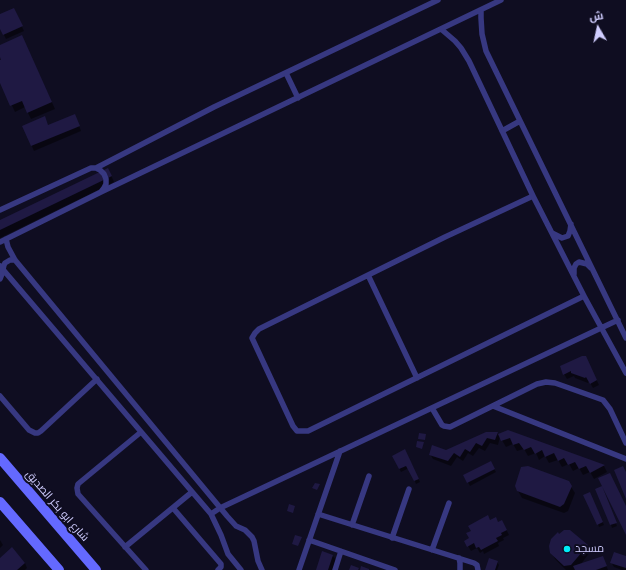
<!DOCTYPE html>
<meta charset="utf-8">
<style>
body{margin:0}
#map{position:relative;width:626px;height:570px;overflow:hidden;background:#0f0d21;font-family:"PT Sans",Cairo,sans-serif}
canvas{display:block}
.north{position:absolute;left:578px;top:8px;width:40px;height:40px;-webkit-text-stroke:3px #0f0d21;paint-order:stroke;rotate:351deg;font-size:11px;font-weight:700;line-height:16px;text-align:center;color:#d0cdff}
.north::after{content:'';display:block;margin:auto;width:14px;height:18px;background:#d0cdff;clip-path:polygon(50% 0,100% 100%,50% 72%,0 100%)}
</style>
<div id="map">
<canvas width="626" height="570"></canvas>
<div class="north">ش</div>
</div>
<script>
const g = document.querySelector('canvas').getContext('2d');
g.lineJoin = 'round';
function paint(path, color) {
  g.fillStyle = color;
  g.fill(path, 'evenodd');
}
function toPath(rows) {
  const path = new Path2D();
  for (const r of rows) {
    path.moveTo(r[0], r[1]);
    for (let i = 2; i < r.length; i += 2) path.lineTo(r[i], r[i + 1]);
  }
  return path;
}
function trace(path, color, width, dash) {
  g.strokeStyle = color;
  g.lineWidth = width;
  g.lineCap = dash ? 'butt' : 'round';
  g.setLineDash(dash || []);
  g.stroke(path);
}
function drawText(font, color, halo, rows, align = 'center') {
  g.font = font + ' "PT Sans",Cairo,sans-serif';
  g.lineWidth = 4;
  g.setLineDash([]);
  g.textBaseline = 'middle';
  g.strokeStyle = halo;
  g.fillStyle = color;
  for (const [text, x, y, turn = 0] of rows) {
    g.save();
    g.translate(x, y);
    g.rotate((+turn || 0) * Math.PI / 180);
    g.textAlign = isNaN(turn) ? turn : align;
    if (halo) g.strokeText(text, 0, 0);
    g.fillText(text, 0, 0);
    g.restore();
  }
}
paint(toPath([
 [16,14,24,31,6,39,0,27,0,15],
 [25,43,55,109,31,119,25,107,15,112,0,80,0,61,3,60,0,54,0,46],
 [77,120,81,131,34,151,23,126,48,126],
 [111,175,114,182,0,238,0,221],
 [588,362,599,385,593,388,589,381,588,383,575,378,574,376,567,379,564,374],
 [508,431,604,466,607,472,594,479,590,472,583,475,579,468,573,471,569,464,562,467,558,460,549,463,545,456,539,460,536,453,528,456,524,449,517,451,513,444,506,447,500,437,498,445,490,443,485,451,479,448,473,456,468,453,463,461,457,457,451,466,433,459,430,454,446,451,497,433,498,435],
 [407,454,420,482,416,484,409,468,401,472,393,456],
 [490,462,496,472,470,486,464,475],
 [568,482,575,493,568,511,564,513,522,498,518,491],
 [596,490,603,490,617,526,612,528,611,525],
 [591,496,604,525,599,527,598,524],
 [490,521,498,523,502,521,509,535,503,538,504,540,498,543,499,546,484,554,483,551,480,553,477,548,471,551,465,541,470,538],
 [0,540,3,545,0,548],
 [587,546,590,552,581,564,603,557,608,570,566,570,555,559,551,552],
 [12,549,25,563,27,568,25,570,0,570,0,559],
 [333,556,336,560,332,570,317,570],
 [626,557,626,570,622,570,614,567,611,562],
 [497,562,499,565,497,570,486,570]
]), '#0007');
paint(toPath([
 [14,8,23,26,3,35,0,29,0,14],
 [22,35,52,102,27,113,22,101,10,106,0,83,0,60,1,60,0,57,0,45],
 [75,114,80,126,31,146,22,126,45,116,48,125],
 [108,168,112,176,0,230,0,220],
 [582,356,586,356,597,380,590,384,586,377,585,378,571,373,571,371,563,375,560,366],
 [508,430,605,465,590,473,586,466,579,469,575,462,568,465,564,458,558,461,554,453,545,457,542,450,535,454,531,447,524,450,519,443,513,445,510,438,501,441,498,434],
 [486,432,498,432,495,440,487,438,482,446,476,443,470,452,465,449,460,457,454,453,448,461,429,455,432,445,446,450],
 [419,433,426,434,425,440,418,439],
 [417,441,424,442,422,449,416,447],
 [405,449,419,479,414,481,406,466,399,469,392,456],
 [491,461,495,469,467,483,463,475],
 [528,466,569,481,572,486,564,504,560,507,517,491,515,486,521,467],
 [623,466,626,472,626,499,614,470],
 [610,473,626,506,626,535,598,478],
 [315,483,320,484,317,490,312,488],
 [602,486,617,523,610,525,595,489],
 [590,492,603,522,597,525,583,495],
 [289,504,295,506,293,513,287,511],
 [488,515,490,520,496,517,498,522,502,520,507,530,501,533,502,535,496,538,498,541,481,550,479,547,476,548,474,543,467,547,464,541,469,538,466,533,471,531,468,526],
 [564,530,570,530,588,545,571,565,564,566,550,553,549,546,551,539,558,532,559,534],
 [295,535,302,537,298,546,292,544],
 [12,547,25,563,17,570,0,570,0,558],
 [322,551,333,555,328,570,316,570],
 [614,552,626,556,626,568,610,563],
 [603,556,607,566,596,570,575,570,573,566],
 [489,558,498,561,495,570,485,570],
 [351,565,359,568,358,570,349,570],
 [361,566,369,569,369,570,360,570]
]), '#1f1943');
trace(toPath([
 [481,10,481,18,482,34,486,51,626,338],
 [441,29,455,41,461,48,469,61,533,196,584,296,626,373],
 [286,73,298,98],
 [502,131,520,121],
 [96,168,214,107,438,0],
 [101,192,501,0],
 [533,196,445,237,259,329,255,333,252,338,293,426,297,431,308,431,584,296],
 [0,210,91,168,96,168,100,170,104,174,106,179,106,184,104,188,101,192,0,242],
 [552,233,562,238,568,236,570,231,571,224],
 [6,239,8,247,15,260,227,516,236,526,245,530,252,537,254,541,258,561,262,570],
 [0,266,211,514,221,535,228,554,241,570],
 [574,274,574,268,576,264,579,262,587,264,591,268],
 [368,275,417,378],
 [0,279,2,274,4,265,5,263,10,260,15,260],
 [0,396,29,430,35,433,38,433,41,431,97,379],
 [493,406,626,459],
 [432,408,442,425,444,426,450,427,537,384,546,382,555,383,603,400,610,409,626,443],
 [141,432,78,484,77,488,78,494,146,570],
 [173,508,221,564,221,567,218,570],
 [211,514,220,508,618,320],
 [318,514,474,563,477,565,478,570],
 [352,525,369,476],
 [392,538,409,489],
 [309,540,395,570],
 [125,547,192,492],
 [432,550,449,503],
 [459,558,460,563,460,570],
 [299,570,340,451],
 [335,570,341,551]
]), '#373881', 5.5);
trace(toPath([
 [0,458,96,570],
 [0,502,59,570]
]), '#6469ff', 10);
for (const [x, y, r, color] of [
 [567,549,4,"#00edf8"]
]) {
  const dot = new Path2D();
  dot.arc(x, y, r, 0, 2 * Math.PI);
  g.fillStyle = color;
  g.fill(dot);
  trace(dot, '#0f0d21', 1.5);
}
drawText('11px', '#d0cdff', '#0f0d21', [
 ["شارع ابو بكر الصديق",57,506,49]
]);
drawText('11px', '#d0cdff', '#0f0d21', [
 ["مسجد",575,549]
], 'left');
</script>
